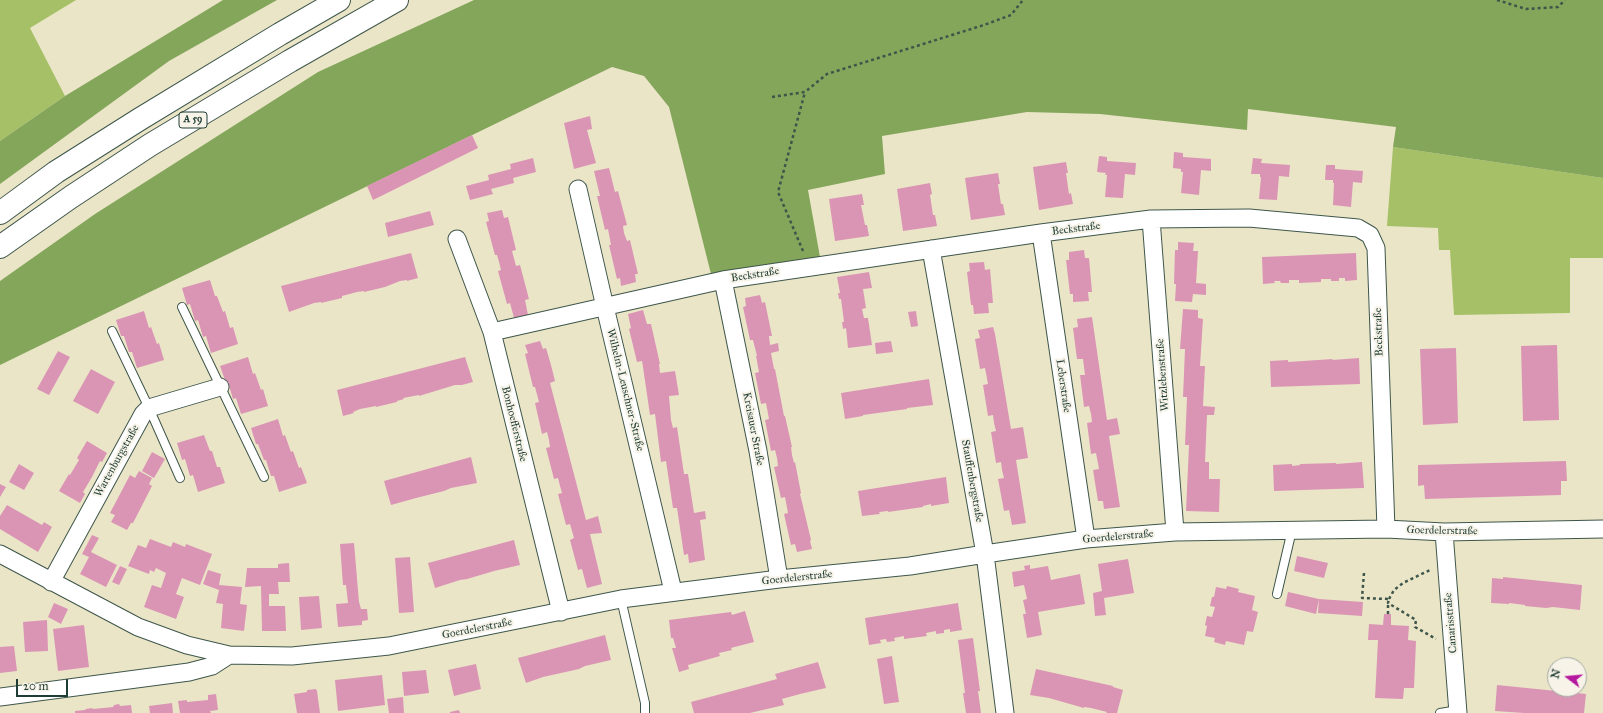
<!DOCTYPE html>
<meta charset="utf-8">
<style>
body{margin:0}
#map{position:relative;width:1603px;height:713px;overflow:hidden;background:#ebe5c8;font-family:"IM FELL Great Primer",serif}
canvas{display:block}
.north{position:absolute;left:1547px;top:657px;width:40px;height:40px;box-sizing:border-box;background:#f7f3e8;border:1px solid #a1aaa0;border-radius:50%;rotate:286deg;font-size:11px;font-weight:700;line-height:16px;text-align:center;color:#1f3d34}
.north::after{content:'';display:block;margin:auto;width:14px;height:18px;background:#b5179e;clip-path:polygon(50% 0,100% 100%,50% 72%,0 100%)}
.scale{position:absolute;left:16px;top:679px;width:52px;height:18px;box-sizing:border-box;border:2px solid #1f3d34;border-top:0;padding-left:5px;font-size:12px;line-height:14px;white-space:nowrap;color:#1f3d34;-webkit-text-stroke:3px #f7f3e8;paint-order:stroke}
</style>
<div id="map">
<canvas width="1603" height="713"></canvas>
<div class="north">N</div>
<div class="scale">20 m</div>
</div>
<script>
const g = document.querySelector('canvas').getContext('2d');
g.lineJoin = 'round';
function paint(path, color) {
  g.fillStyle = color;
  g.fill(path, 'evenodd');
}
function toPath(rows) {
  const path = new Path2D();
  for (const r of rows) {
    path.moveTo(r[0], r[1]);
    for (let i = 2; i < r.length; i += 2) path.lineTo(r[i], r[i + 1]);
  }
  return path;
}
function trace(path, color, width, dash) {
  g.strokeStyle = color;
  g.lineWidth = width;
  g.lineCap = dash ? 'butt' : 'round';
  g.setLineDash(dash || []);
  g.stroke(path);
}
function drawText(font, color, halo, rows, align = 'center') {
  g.font = font + ' "IM FELL Great Primer",serif';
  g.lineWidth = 4;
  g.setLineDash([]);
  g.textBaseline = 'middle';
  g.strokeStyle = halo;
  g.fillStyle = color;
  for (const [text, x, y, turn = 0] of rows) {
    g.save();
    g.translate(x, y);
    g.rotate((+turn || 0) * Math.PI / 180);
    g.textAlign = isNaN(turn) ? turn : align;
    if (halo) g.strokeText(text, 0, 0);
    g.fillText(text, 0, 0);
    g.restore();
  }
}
paint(toPath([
 [0,0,76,0,30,28,65,96,0,141],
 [1393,147,1603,178,1603,258,1570,258,1570,313,1454,315,1450,250,1439,250,1438,228,1387,226]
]), '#a5c066');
paint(toPath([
 [223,0,277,0,169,61,0,184,0,141,65,96],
 [474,0,1603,0,1603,178,1393,147,1396,127,1248,109,1247,130,1100,114,1027,112,882,136,885,174,808,190,820,257,711,274,669,107,644,76,612,67,0,365,0,281,95,214,318,72]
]), '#84a65b');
paint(toPath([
 [590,116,592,129,587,130,596,163,574,169,564,123],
 [472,135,478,148,373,200,367,186],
 [1174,152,1183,153,1183,157,1211,159,1211,171,1201,170,1199,195,1181,193,1183,172,1181,172,1181,169,1173,168],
 [1099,156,1107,157,1107,161,1136,163,1135,175,1125,174,1123,198,1105,197,1107,175,1105,175,1106,173,1097,172],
 [533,158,536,172,513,178,514,183,491,189,493,194,470,200,466,186,489,180,488,175,511,169,510,164],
 [1253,158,1262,159,1261,163,1290,165,1289,177,1279,176,1277,200,1259,199,1261,177,1260,177,1260,174,1251,174],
 [1066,162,1068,173,1066,173,1069,194,1071,193,1073,204,1039,210,1033,167],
 [1326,165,1335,165,1335,169,1363,171,1362,183,1353,182,1351,207,1333,205,1334,183,1333,183,1333,180,1325,180],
 [609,168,615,192,618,191,627,225,623,226,624,233,627,241,630,240,638,274,635,274,636,282,621,286,620,278,617,279,609,245,611,245,608,229,605,230,597,196,600,196,594,171],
 [998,173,1000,184,998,184,1001,204,1003,204,1005,215,971,220,965,178],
 [930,183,932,194,930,195,933,215,935,215,937,226,903,231,897,189],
 [862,194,864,205,861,205,865,225,867,225,869,236,835,241,829,199],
 [502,210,504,218,508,217,516,250,512,251,516,266,520,265,529,299,525,300,528,315,514,318,510,303,507,304,498,271,501,270,499,262,497,255,495,255,486,222,489,221,487,213],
 [430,211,434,225,388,237,385,223],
 [1178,242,1194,243,1193,251,1198,251,1196,283,1206,284,1206,295,1193,294,1192,302,1175,301,1176,284,1174,284,1175,250,1178,250],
 [1084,250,1085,258,1089,258,1092,292,1088,292,1089,301,1073,302,1073,294,1070,294,1066,260,1069,260,1069,252],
 [411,253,418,278,407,281,407,280,400,281,385,287,364,292,364,291,357,292,342,296,342,298,321,303,321,302,314,303,289,312,281,286],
 [1356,253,1357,280,1345,281,1345,278,1339,278,1339,281,1331,281,1331,279,1321,279,1321,282,1299,283,1299,280,1289,280,1289,283,1281,283,1280,281,1274,281,1275,283,1263,284,1262,257],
 [984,262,985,270,990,269,993,303,988,303,989,313,974,314,973,305,971,305,967,272,970,271,969,263],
 [869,272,872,288,863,289,866,308,862,309,864,318,868,318,872,345,848,348,846,328,843,329,842,322,844,322,841,299,839,299,838,293,840,293,837,277],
 [210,280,215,296,217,296,223,312,225,311,230,328,233,327,238,344,211,353,206,336,203,337,198,320,195,321,190,304,187,305,182,288],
 [760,295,762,303,765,302,772,336,769,336,770,345,778,343,779,351,771,353,774,369,775,369,784,416,785,416,792,447,791,447,792,455,794,463,795,462,801,493,800,494,802,502,811,540,810,541,812,549,797,552,795,544,791,545,784,514,788,513,785,497,781,498,774,467,778,466,777,458,775,450,771,451,765,420,769,419,766,403,761,404,755,373,759,372,756,356,757,356,753,340,750,340,743,307,746,306,745,298],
 [1183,309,1198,310,1198,318,1203,319,1200,366,1205,366,1203,406,1215,407,1214,415,1207,415,1205,462,1209,462,1209,479,1220,479,1219,512,1186,511,1189,445,1185,445,1187,397,1183,397,1185,349,1180,349],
 [643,310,647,324,651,324,660,364,659,364,660,373,675,371,679,395,669,396,671,420,673,428,677,427,684,474,688,474,694,513,705,511,706,519,700,520,705,560,689,563,688,554,684,555,677,508,673,508,666,461,661,462,655,414,650,415,643,367,642,361,637,362,629,329,631,328,628,314],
 [144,311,149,328,151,327,157,344,159,343,164,360,137,368,132,352,129,352,124,336,121,336,116,320],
 [916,311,918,326,911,327,908,312],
 [1092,317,1107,420,1117,418,1120,434,1109,436,1120,507,1104,509,1103,501,1098,501,1093,470,1099,469,1096,453,1091,454,1087,423,1092,422,1091,414,1089,406,1084,407,1080,375,1085,375,1083,359,1077,359,1073,328,1078,327,1077,319],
 [993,327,995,334,1011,429,1023,427,1028,458,1016,460,1026,523,1012,525,1009,510,1004,511,998,479,1004,478,1002,470,1001,462,996,463,991,432,996,431,994,423,993,415,988,416,983,385,988,384,985,368,980,369,975,339,980,338,978,330],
 [540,341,543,349,546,348,551,365,555,381,550,383,586,520,598,516,602,533,590,534,602,584,587,588,582,569,578,570,570,540,574,538,570,524,566,525,558,494,562,493,560,486,558,478,554,479,546,448,550,447,549,440,547,432,542,434,535,403,539,402,535,387,533,387,525,354,528,353,525,345],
 [891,341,893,352,876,354,875,343],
 [1557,345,1559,420,1523,421,1521,346],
 [1456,348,1458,423,1423,425,1420,349],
 [58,351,70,357,49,395,37,389],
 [248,357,253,374,255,373,261,390,263,389,268,406,241,414,236,398,233,399,228,382,226,383,220,366],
 [465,357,473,382,462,385,455,385,419,396,419,395,403,398,404,399,397,401,397,402,376,407,376,406,360,409,353,412,354,413,343,416,337,390],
 [1359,358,1360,384,1271,387,1270,361,1288,360,1288,362,1333,359,1332,360],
 [91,369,115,382,98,414,73,401],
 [929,379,933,405,907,408,907,409,863,415,863,416,845,419,841,393],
 [278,419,283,436,285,435,291,452,293,451,299,468,301,467,307,483,279,492,274,476,271,476,266,460,264,460,258,444,256,444,251,428],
 [204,435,210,451,212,451,217,467,220,467,225,483,198,492,193,475,190,476,185,459,182,460,177,443],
 [87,441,107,453,102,462,100,461,92,477,83,492,85,494,80,503,59,491,69,474,70,475,79,460,77,458],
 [152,452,165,459,154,478,142,471],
 [471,457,477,483,451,488,444,491,416,498,391,505,384,481],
 [1566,461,1567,481,1561,481,1561,495,1425,499,1424,485,1418,486,1418,465],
 [1362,462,1364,488,1274,491,1273,465,1292,464,1292,466,1300,465,1300,464,1336,463,1336,464],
 [19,464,34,473,24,490,9,482],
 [139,471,152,478,149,484,152,486,133,523,131,523,127,530,111,522,115,515,110,513,130,475,135,478],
 [946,477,949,503,931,506,931,504,923,506,923,507,888,512,888,511,879,512,880,514,862,516,858,491],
 [0,484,6,487,0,497],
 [7,505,42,525,44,522,52,527,38,552,0,529,0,516],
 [92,535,99,538,91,552,117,565,106,587,80,574,89,557,82,554],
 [150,539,171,547,173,542,185,547,186,544,212,554,200,585,182,578,176,594,184,597,176,619,144,607,152,585,161,588,166,573,156,568,154,572,150,570,149,574,128,566,138,545,146,548],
 [514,540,520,565,494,571,467,579,460,580,435,588,428,563],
 [354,543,359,602,361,609,367,609,368,620,362,621,362,625,338,627,336,604,348,603,346,585,343,585,340,544],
 [1297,556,1328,563,1324,578,1294,571],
 [410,557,414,612,399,613,395,558],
 [1128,559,1134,593,1104,598,1106,615,1095,616,1093,593,1102,591,1098,564],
 [289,563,290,582,278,582,279,594,269,594,269,606,285,606,286,631,262,631,261,586,245,587,247,568,278,568,278,564],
 [1030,565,1030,569,1048,566,1051,580,1080,574,1085,604,1038,612,1042,635,1027,638,1023,614,1026,614,1023,600,1027,599,1024,585,1014,587,1012,572,1025,570,1024,566],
 [120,566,127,569,119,585,112,582],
 [208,570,221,574,219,585,242,587,240,604,247,605,244,631,221,628,223,604,216,603,219,590,203,584],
 [1503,577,1582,585,1580,610,1553,607,1546,608,1525,606,1525,605,1509,603,1509,604,1491,603,1492,578,1503,579],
 [1227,586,1239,589,1238,592,1255,596,1252,610,1258,612,1253,632,1247,631,1244,645,1226,641,1225,645,1214,642,1215,638,1205,636,1207,626,1205,625,1207,616,1212,617,1215,607,1210,606,1212,597,1214,597,1216,587,1226,589],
 [1288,592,1319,599,1316,614,1285,606],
 [319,596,322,628,301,630,299,597],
 [1319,599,1363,602,1362,616,1318,613],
 [54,603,68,609,61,624,48,617],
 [958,603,962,630,950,632,950,629,944,630,944,633,936,634,936,631,926,633,927,636,904,639,904,636,894,638,895,641,887,642,886,639,880,640,881,643,869,645,865,618],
 [745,611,754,642,731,648,732,650,719,653,720,656,688,665,689,669,679,672,672,648,676,648,673,638,671,638,669,620,731,612,732,615],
 [1384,614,1391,614,1391,625,1409,626,1408,640,1416,641,1414,688,1404,688,1403,699,1375,698,1378,640,1368,640,1369,624,1383,625],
 [47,620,48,651,25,652,23,622],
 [84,625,89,667,58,671,53,629],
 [605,635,611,660,585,666,579,669,543,677,526,683,518,658],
 [973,638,980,691,978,691,981,713,966,713,963,693,965,693,958,640],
 [14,646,17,671,0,673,0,647],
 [892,656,899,702,884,704,877,659],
 [818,662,826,688,800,694,782,699,784,705,750,713,694,713,691,702,777,679,775,674],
 [476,664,481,689,454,696,448,670],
 [1036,669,1113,686,1113,687,1123,690,1117,713,1106,713,1107,712,1091,708,1084,707,1084,708,1049,698,1030,695],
 [426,670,429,693,404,696,402,672],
 [382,675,385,705,338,711,335,680],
 [1497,685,1586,694,1584,713,1524,713,1495,711],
 [316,689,317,691,320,713,297,713,294,694,307,692,307,690],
 [216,694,218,710,210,711,211,713,180,713,178,701,187,700,187,702,208,700,208,695],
 [403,697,404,713,389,713,387,699],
 [172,703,173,713,150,713,149,706],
 [119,704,120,706,131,705,132,713,75,713,75,711,85,710,86,709,92,708,93,709,113,707,114,705],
 [459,710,460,713,450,713,450,712]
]), '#da95b4');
const service = toPath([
 [182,307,264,477],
 [112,331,149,408,180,478],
 [1277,594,1292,530],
 [621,599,645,703,645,713],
 [1440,713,1458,710]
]);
const minor = toPath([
 [578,189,605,307,673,591],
 [1151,219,1175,532],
 [1041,233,1086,539],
 [457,239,492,332,561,612],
 [931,249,985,554,1005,713],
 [723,280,758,451,779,579],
 [492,332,723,280,1041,233,1151,219,1249,218,1358,228,1370,235,1376,248,1386,529],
 [1444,532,1458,713],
 [0,554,138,627,187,645,229,655],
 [51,582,143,414,149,408,220,387],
 [0,697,189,672,212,666,229,655,292,656,389,646,621,599,779,579,910,566,985,554,1086,539,1175,532,1386,529,1444,532,1603,529]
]);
const motorway = toPath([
 [0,213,56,172,140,119,280,34,339,0],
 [0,247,71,197,150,145,290,61,397,0]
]);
trace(service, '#3e564a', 10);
trace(minor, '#3e564a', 19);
trace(motorway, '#3e564a', 24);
trace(toPath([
 [1497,0,1526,9,1558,7,1565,0],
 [772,97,805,92,827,74,984,25,1011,15,1023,0],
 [803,251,778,192,805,92],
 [1364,573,1362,598,1389,599,1388,603,1416,620,1415,627,1436,639],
 [1389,599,1394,590,1403,583,1430,570],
 [1388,614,1388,603]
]), '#3e564a', 2.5, [3, 3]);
trace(service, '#fff', 8);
trace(minor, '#fff', 17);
trace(motorway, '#fff', 22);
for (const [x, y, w] of [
 [193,120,28]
]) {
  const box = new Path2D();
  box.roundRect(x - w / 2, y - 8, w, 16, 3);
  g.fillStyle = '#f7f3e8';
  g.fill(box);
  trace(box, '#1f3d34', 1);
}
drawText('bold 10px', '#1f3d34', null, [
 ["A 59",193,120]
]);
drawText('11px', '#1f3d34', '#f7f3e8', [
 ["Beckstraße",1076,229,-7],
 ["Beckstraße",755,275,-9],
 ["Beckstraße",1379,332,-92],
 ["Witzlebenstraße",1163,375,-94],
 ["Leberstraße",1063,386,82],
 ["Wilhelm-Leuschner-Straße",625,390,76],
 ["Bonhoefferstraße",514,424,76],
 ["Kreisauer Straße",753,429,79],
 ["Wartenburgstraße",117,461,-61],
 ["Stauffenbergstraße",972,481,80],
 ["Goerdelerstraße",1442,531,1],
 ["Goerdelerstraße",1118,537,-5],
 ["Goerdelerstraße",797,578,-6],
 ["Canarisstraße",1451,623,-95],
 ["Goerdelerstraße",477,629,-11]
]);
</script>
